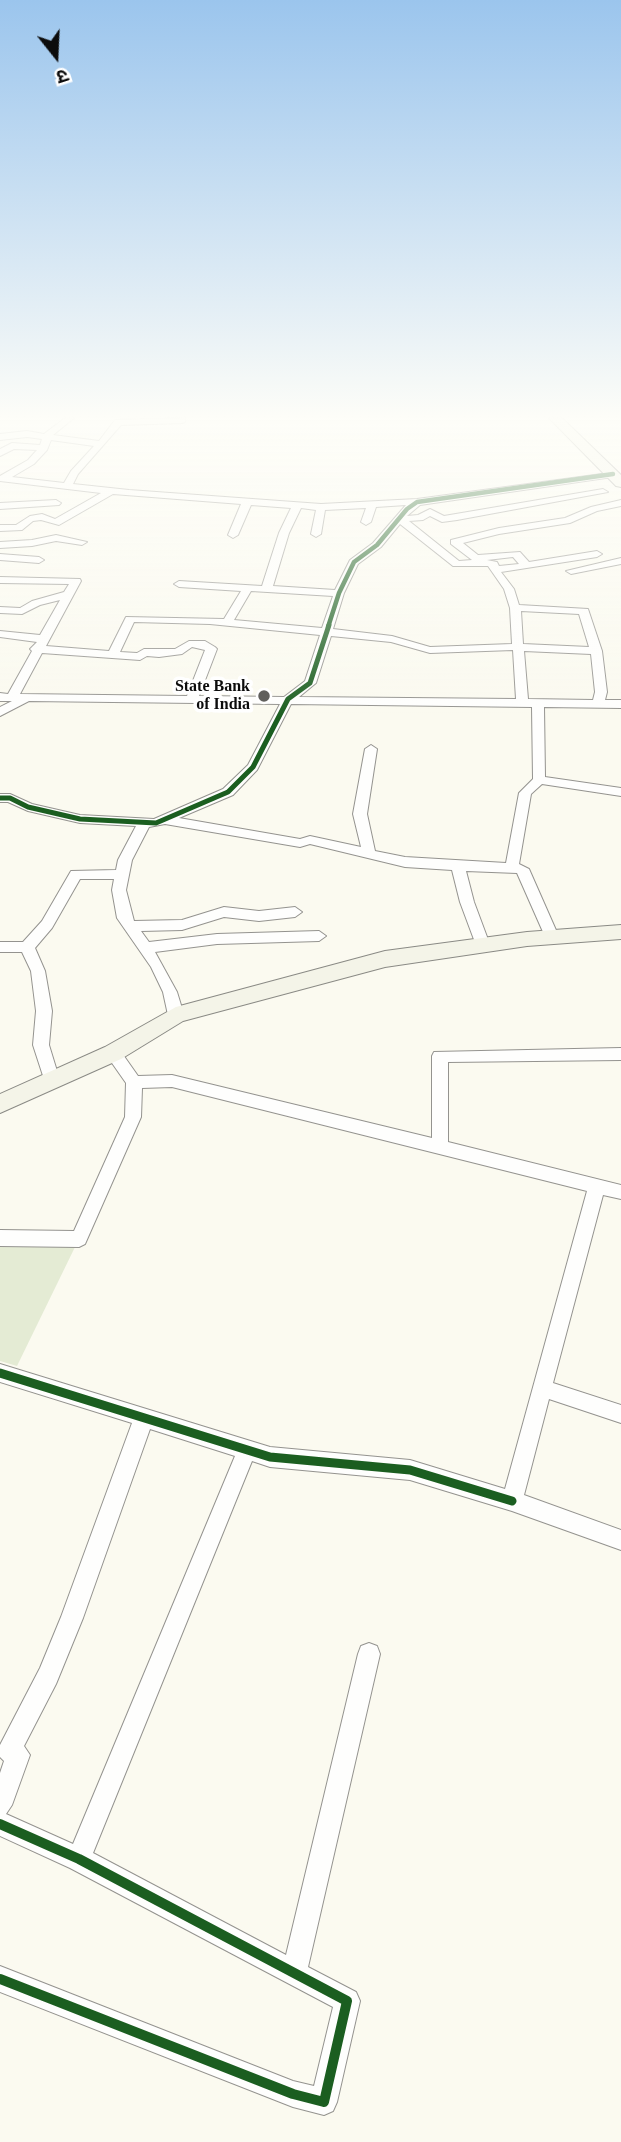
<!DOCTYPE html>
<meta charset="utf-8">
<style>
body{margin:0}
#map{position:relative;width:621px;height:2142px;overflow:hidden;background:#fbfaf0;font-family:"Times New Roman","Noto Sans Devanagari",serif}
canvas{display:block}
.north{position:absolute;left:21px;top:21px;width:70px;height:70px;-webkit-text-stroke:5px #fff;paint-order:stroke;rotate:162deg;font-size:19px;font-weight:700;line-height:28px;text-align:center;color:#0c0c0c}
.north::after{content:'';display:block;margin:auto;width:24px;height:32px;background:#0c0c0c;clip-path:polygon(50% 0,100% 100%,50% 72%,0 100%)}
</style>
<div id="map">
<canvas width="621" height="2142"></canvas>
<div class="north">उ</div>
</div>
<script>
const g = document.querySelector('canvas').getContext('2d');
g.lineJoin = 'round';
function paint(path, color) {
  g.fillStyle = color;
  g.fill(path, 'evenodd');
}
function toPath(rows) {
  const path = new Path2D();
  for (const r of rows) {
    path.moveTo(r[0], r[1]);
    for (let i = 2; i < r.length; i += 2) path.lineTo(r[i], r[i + 1]);
  }
  return path;
}
function trace(path, color, width, dash) {
  g.strokeStyle = color;
  g.lineWidth = width;
  g.lineCap = dash ? 'butt' : 'round';
  g.setLineDash(dash || []);
  g.stroke(path);
}
function drawText(font, color, halo, rows, align = 'center') {
  g.font = font + ' "Times New Roman",serif';
  g.lineWidth = 7;
  g.setLineDash([]);
  g.textBaseline = 'middle';
  g.strokeStyle = halo;
  g.fillStyle = color;
  for (const [text, x, y, turn = 0] of rows) {
    g.save();
    g.translate(x, y);
    g.rotate((+turn || 0) * Math.PI / 180);
    g.textAlign = isNaN(turn) ? turn : align;
    if (halo) g.strokeText(text, 0, 0);
    g.fillText(text, 0, 0);
    g.restore();
  }
}
paint(toPath([
 [0,1244,76,1245,17,1366,0,1361]
]), '#e4ebd4');
const street = toPath([
 [65,418,74,418,53,435,99,441,115,420,185,418,185,422,182,423,121,425,78,474,73,484,129,490,321,504,417,499,616,472,618,474,613,477,420,505,407,516,418,515,430,509,444,516,603,489,608,492,457,520,442,522,430,516,423,520,409,521,459,561,472,560,451,544,451,540,499,528,565,518,591,507,621,500,621,506,597,511,570,523,499,534,463,543,478,555,520,552,529,562,597,551,602,554,597,557,501,572,514,589,519,605,588,609,602,651,607,692,605,700,621,700,621,708,544,707,545,777,621,788,621,796,542,784,531,794,519,864,529,869,559,937,557,941,547,941,517,873,466,871,474,902,490,945,483,950,476,945,460,902,452,870,405,867,310,844,300,847,165,824,149,827,132,860,126,890,134,921,182,920,224,907,259,911,295,907,302,912,295,917,259,921,224,917,182,930,141,931,149,942,217,934,319,931,326,936,319,941,217,944,155,952,177,992,184,1015,176,1021,168,1015,163,992,151,967,117,918,112,890,114,879,80,879,52,928,35,948,45,971,52,1011,49,1045,60,1081,58,1085,52,1087,46,1085,33,1045,36,1011,31,971,22,952,0,952,0,942,23,942,42,921,71,871,116,870,118,860,136,826,80,823,28,811,8,802,0,802,0,794,10,794,32,804,80,815,154,819,223,789,248,765,280,704,29,701,0,716,0,707,12,701,0,701,0,693,8,694,32,651,30,649,37,642,0,637,0,631,40,635,60,600,40,605,22,614,0,613,0,607,20,608,32,601,64,592,69,584,0,583,0,577,80,579,81,581,46,646,109,651,126,617,224,619,241,591,179,587,174,584,179,581,262,586,279,533,291,508,251,505,238,535,233,538,228,535,241,504,113,494,59,525,41,520,33,521,22,530,0,531,0,525,16,525,30,516,42,514,55,519,101,493,0,481,0,476,28,460,37,450,14,449,0,456,0,449,12,443,40,445,42,439,27,437,0,440,0,434,27,431,44,434,65,418],
 [51,440,94,446,71,471,64,483,12,477,34,464,47,450,51,440],
 [406,505,373,543,350,560,335,590,273,586,289,533,301,508,316,510,311,534,316,537,321,534,325,510,366,508,361,522,366,525,371,522,376,507,406,505],
 [400,524,453,566,488,566,504,589,510,608,512,644,430,647,392,636,333,629,344,593,358,564,381,547,400,524],
 [513,557,519,564,499,566,497,562,487,560,513,557],
 [251,591,333,596,322,628,234,620,251,591],
 [521,611,579,614,589,647,523,644,521,611],
 [134,622,210,624,320,635,305,681,284,697,199,696,217,649,215,647,205,641,189,641,175,649,144,649,137,653,120,652,134,622],
 [331,636,391,642,430,653,513,650,516,699,299,697,316,683,331,636],
 [192,647,205,650,187,696,20,694,42,653,140,660,147,656,159,657,182,654,192,647],
 [524,651,591,654,595,692,593,700,528,699,524,651],
 [291,704,532,707,533,779,519,793,506,863,405,857,375,851,367,814,377,749,371,745,365,749,353,814,361,847,310,836,300,839,179,818,233,795,257,770,291,704],
 [56,500,61,503,59,505,0,509,0,503,56,500],
 [56,535,87,542,82,545,56,541,32,546,0,548,0,542,32,540,56,535],
 [0,554,39,557,44,560,39,563,0,560,0,554],
 [621,558,621,564,571,574,566,571,621,558],
 [113,1047,119,1049,138,1076,172,1075,432,1138,432,1056,434,1052,621,1048,621,1060,448,1062,448,1142,621,1185,621,1199,603,1195,553,1383,621,1405,621,1423,549,1399,524,1495,621,1530,621,1550,512,1511,410,1480,270,1467,252,1461,93,1853,286,1955,358,1654,361,1646,369,1643,377,1646,380,1654,308,1967,356,1992,360,2001,337,2102,333,2111,324,2115,293,2107,0,1992,0,1966,293,2081,314,2086,333,2007,70,1868,0,1836,0,1773,4,1761,0,1757,0,1745,40,1668,61,1617,132,1423,0,1382,0,1364,270,1447,410,1460,505,1489,587,1191,172,1087,142,1088,141,1117,85,1244,79,1247,0,1246,0,1230,74,1231,125,1117,126,1083,105,1053,113,1047],
 [150,1429,235,1456,73,1844,6,1814,12,1805,30,1755,24,1746,56,1684,83,1618,150,1429]
]);
const secondary = toPath([
 [549,418,562,418,621,475,621,487,616,486,549,418],
 [621,925,621,939,527,946,385,967,183,1021,121,1059,0,1113,0,1094,105,1047,176,1007,385,951,527,932,621,925]
]);
trace(street, '#94938f', 2);
trace(secondary, '#8a8a85', 2);
paint(street, '#fefefd');
paint(secondary, '#f4f4e8');
trace(toPath([
 [328,627,339,593,354,562,377,545,407,509,417,502,613,474]
]), '#1b5e20', 4.5);
trace(toPath([
 [0,798,10,798,28,807,80,819,156,823,228,792,253,767,288,699,310,683,329,625]
]), '#1b5e20', 5);
trace(toPath([
 [0,1373,270,1457,410,1470,512,1501]
]), '#1b5e20', 9);
trace(toPath([
 [0,1824,79,1859,347,2001,324,2102,293,2094,0,1979]
]), '#1b5e20', 10);
const sky = g.createLinearGradient(0, 0, 0, 718);
sky.addColorStop(0, '#9bc5ed');
sky.addColorStop(0.58, '#fdfdf8');
sky.addColorStop(1, '#fdfdf800');
g.fillStyle = sky;
g.fillRect(0, 0, 621, 718);
for (const [x, y, r, color] of [
 [264,696,7,"#605f5c"]
]) {
  const dot = new Path2D();
  dot.arc(x, y, r, 0, 2 * Math.PI);
  g.fillStyle = color;
  g.fill(dot);
  trace(dot, '#fff', 2.5);
}
drawText('bold 16px', '#0c0c0c', '#fff', [
 ["State Bank",250,687],
 ["of India",250,705]
], 'right');
</script>
